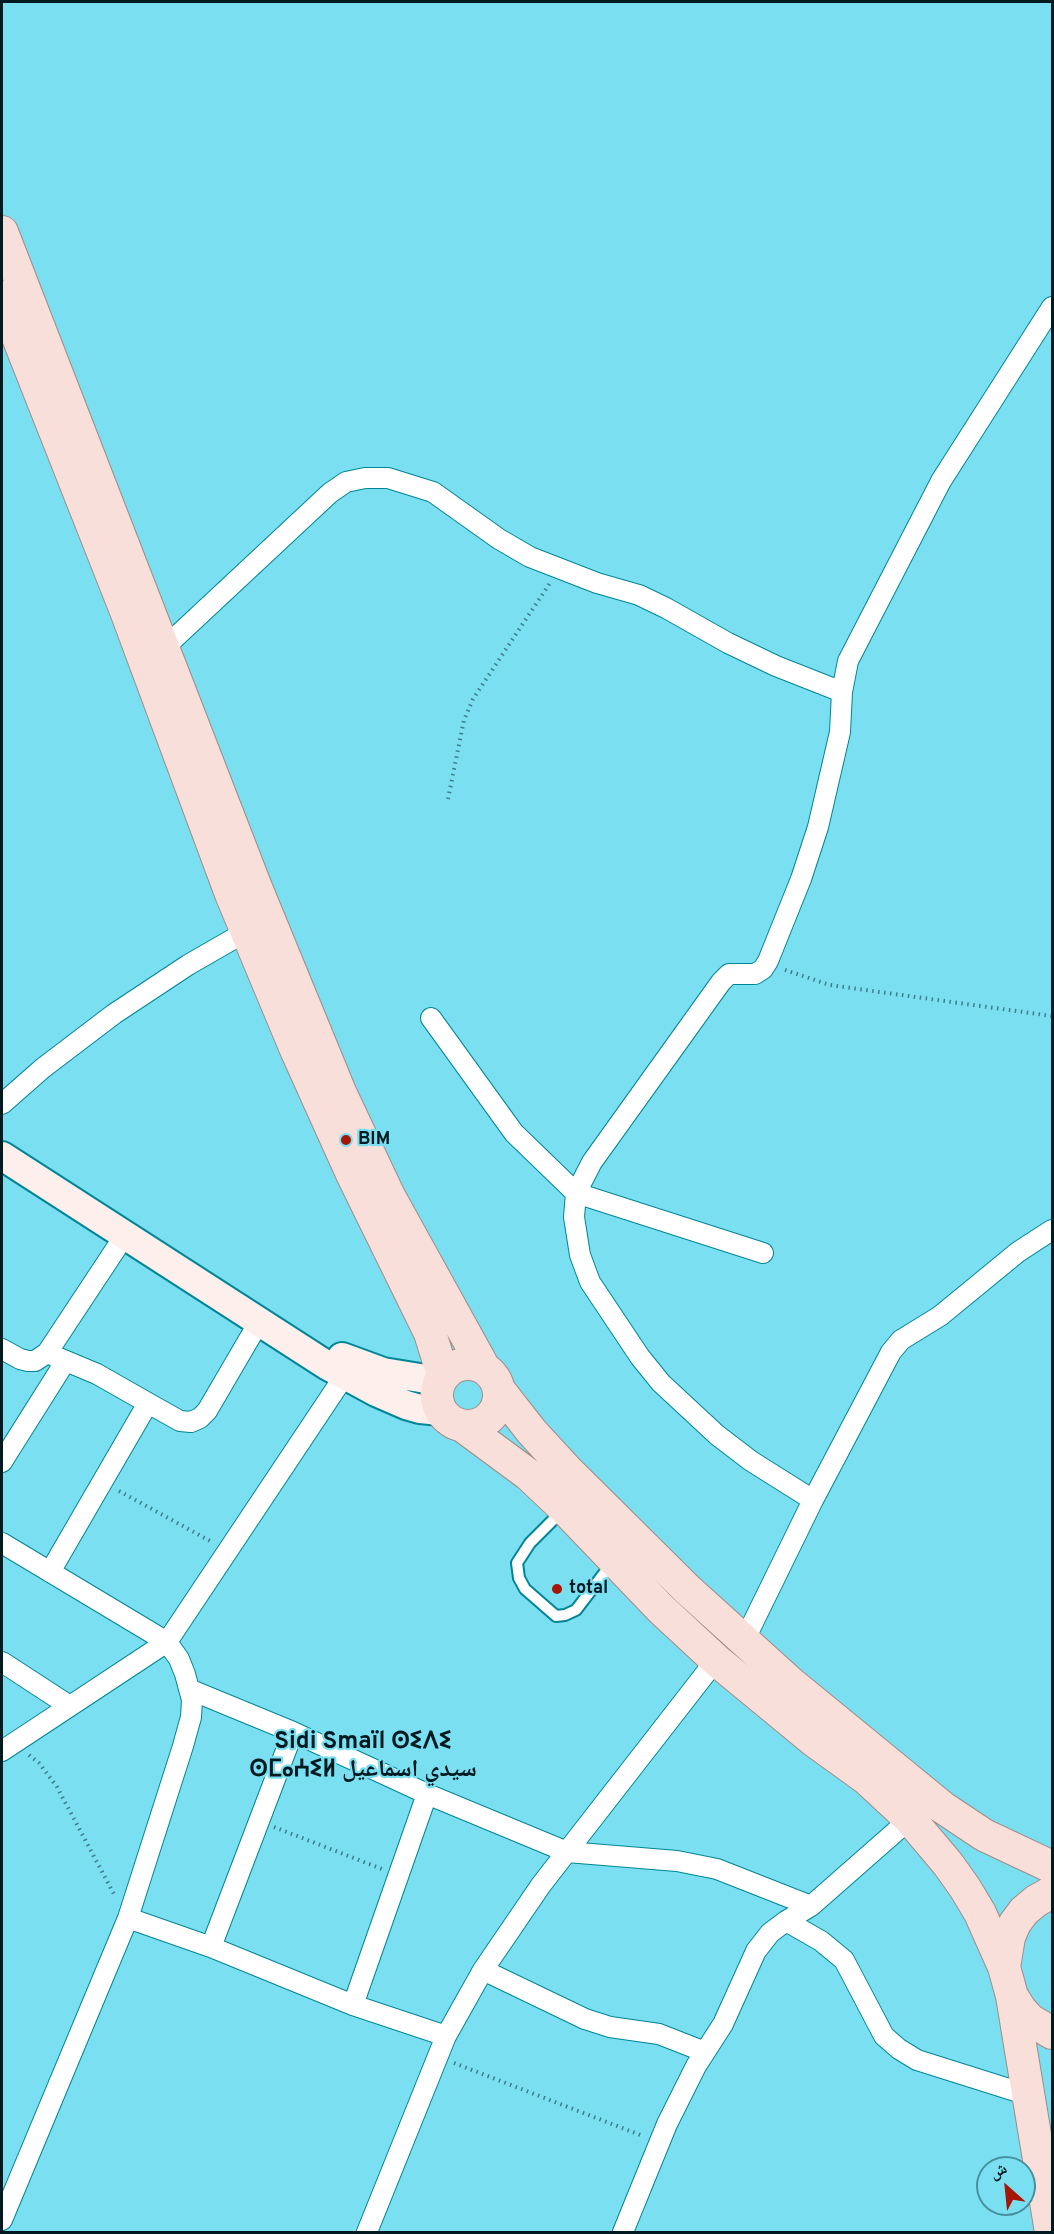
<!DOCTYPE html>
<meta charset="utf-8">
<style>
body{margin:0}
#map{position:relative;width:1054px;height:2234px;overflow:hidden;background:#7adff1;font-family:Overpass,"Noto Naskh Arabic",sans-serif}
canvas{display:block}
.frame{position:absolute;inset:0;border:3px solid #001a20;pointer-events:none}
.north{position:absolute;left:976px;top:2156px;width:60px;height:60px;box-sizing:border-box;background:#7adff1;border:2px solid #49909d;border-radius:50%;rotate:333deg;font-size:16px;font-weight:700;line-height:24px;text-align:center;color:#001a20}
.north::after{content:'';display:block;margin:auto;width:21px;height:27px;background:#a71505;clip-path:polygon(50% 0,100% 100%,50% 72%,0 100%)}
</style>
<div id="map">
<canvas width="1054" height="2234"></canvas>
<div class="frame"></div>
<div class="north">ش</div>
</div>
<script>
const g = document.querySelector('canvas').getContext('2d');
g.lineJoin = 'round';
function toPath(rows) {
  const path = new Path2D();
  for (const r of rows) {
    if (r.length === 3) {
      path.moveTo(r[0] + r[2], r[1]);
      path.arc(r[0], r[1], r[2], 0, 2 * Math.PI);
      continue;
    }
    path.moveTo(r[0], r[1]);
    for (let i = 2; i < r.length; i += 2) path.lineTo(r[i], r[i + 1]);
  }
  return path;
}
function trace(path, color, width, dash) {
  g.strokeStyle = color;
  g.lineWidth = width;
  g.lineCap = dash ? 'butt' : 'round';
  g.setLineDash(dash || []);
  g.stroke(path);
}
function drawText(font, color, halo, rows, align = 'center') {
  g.font = font + ' Overpass,"Noto Naskh Arabic","Noto Sans Tifinagh",sans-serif';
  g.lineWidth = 4.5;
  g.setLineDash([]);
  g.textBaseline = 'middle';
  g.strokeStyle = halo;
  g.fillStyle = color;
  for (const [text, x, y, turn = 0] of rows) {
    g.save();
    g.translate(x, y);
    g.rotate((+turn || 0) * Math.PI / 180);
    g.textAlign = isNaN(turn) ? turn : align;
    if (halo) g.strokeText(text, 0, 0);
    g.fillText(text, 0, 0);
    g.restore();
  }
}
const lane = toPath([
 [562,1511,530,1543,517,1563,519,1578,525,1589,556,1616,565,1615,576,1610,612,1563]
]);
const street = toPath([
 [164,648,330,493,346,482,365,478,388,478,433,492,499,539,530,557,597,583,639,595,666,608,728,643,776,666,842,692],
 [431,1018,514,1133,576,1193,763,1253],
 [2,1104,43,1068,114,1014,188,965,254,927],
 [2,1349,20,1359,28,1361,35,1361,47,1353,125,1235],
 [54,1356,97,1374,148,1403],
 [2,1462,65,1362],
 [813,1500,751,1461,717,1435,661,1383,640,1357,590,1282,580,1255,574,1217,576,1193,592,1162,721,982,729,974,755,974,763,969,768,961,801,879,818,827,840,732,842,692,848,661,941,481,1052,307],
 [2,1543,167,1642,179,1659,185,1674,192,1700,191,1717,183,1746,128,1918,2,2220],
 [50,1572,148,1403,180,1421,191,1422,200,1418,207,1411,259,1322],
 [744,1641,813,1500,891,1352,901,1340,940,1316,1018,1252,1052,1230],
 [2,1662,68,1705],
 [191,1690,293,1732,427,1794,353,2005],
 [2,1751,167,1642,345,1375],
 [427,1794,567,1852,677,1861,717,1869,811,1906],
 [128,1918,211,1947,353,2005,446,2036],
 [786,1921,821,1941,844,1960,884,2036,899,2049,917,2060,1028,2095],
 [211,1947,293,1732],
 [483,1970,585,2019,610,2027,659,2034,705,2052],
 [367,2232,446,2036,483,1970,541,1885,716,1660],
 [623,2232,667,2124,696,2066,723,2024,756,1951,770,1933,786,1921,811,1906,910,1819]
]);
const secondary = toPath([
 [2,1156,328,1366,376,1392,406,1405,420,1409,441,1411],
 [342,1357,383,1372,426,1379,441,1379]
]);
const primary = toPath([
 [2,232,255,885,340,1092,389,1196,484,1368],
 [2,297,126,611,231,894,297,1052,352,1174,430,1333,443,1375],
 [468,1395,31],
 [500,1391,532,1432,567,1470,687,1589,793,1685,942,1807,984,1835,1052,1867],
 [464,1427,529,1475,564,1508,661,1609,716,1660,813,1740,867,1779,910,1819,948,1864,965,1888,980,1913,1004,1967],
 [1052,1892,1036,1901,1024,1911,1015,1923,1009,1937,1004,1967,1012,1996,1020,2009,1030,2020,1052,2033],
 [1012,1996,1051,2232]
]);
trace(lane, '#008596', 14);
trace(street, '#008596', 22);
trace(secondary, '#008596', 32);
trace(primary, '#9f8c89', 34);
trace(toPath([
 [448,799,464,720,473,699,550,583],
 [785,970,830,985,1052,1016],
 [119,1491,212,1542],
 [29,1755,39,1763,57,1787,115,1896],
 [274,1827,382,1869],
 [454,2063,643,2136]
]), '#3e7e8b', 4, [1.5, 4.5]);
trace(lane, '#fff', 10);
trace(street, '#fff', 20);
trace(secondary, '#fcefec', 28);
trace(primary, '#f8dfda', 32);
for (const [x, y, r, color] of [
 [346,1140,6,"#a71505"],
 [557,1589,6,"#a71505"]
]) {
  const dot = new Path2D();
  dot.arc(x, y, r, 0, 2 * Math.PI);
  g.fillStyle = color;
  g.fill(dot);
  trace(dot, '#7adff1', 2);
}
drawText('bold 18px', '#001a20', '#7adff1', [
 ["BIM",358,1140],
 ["total",569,1589]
], 'left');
drawText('bold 24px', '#001a20', '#7adff1', [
 ["Sidi Smaïl ⵙⵉⴷⵉ",363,1743],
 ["ⵙⵎⴰⵄⵉⵍ سيدي اسماعيل",363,1771]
]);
</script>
